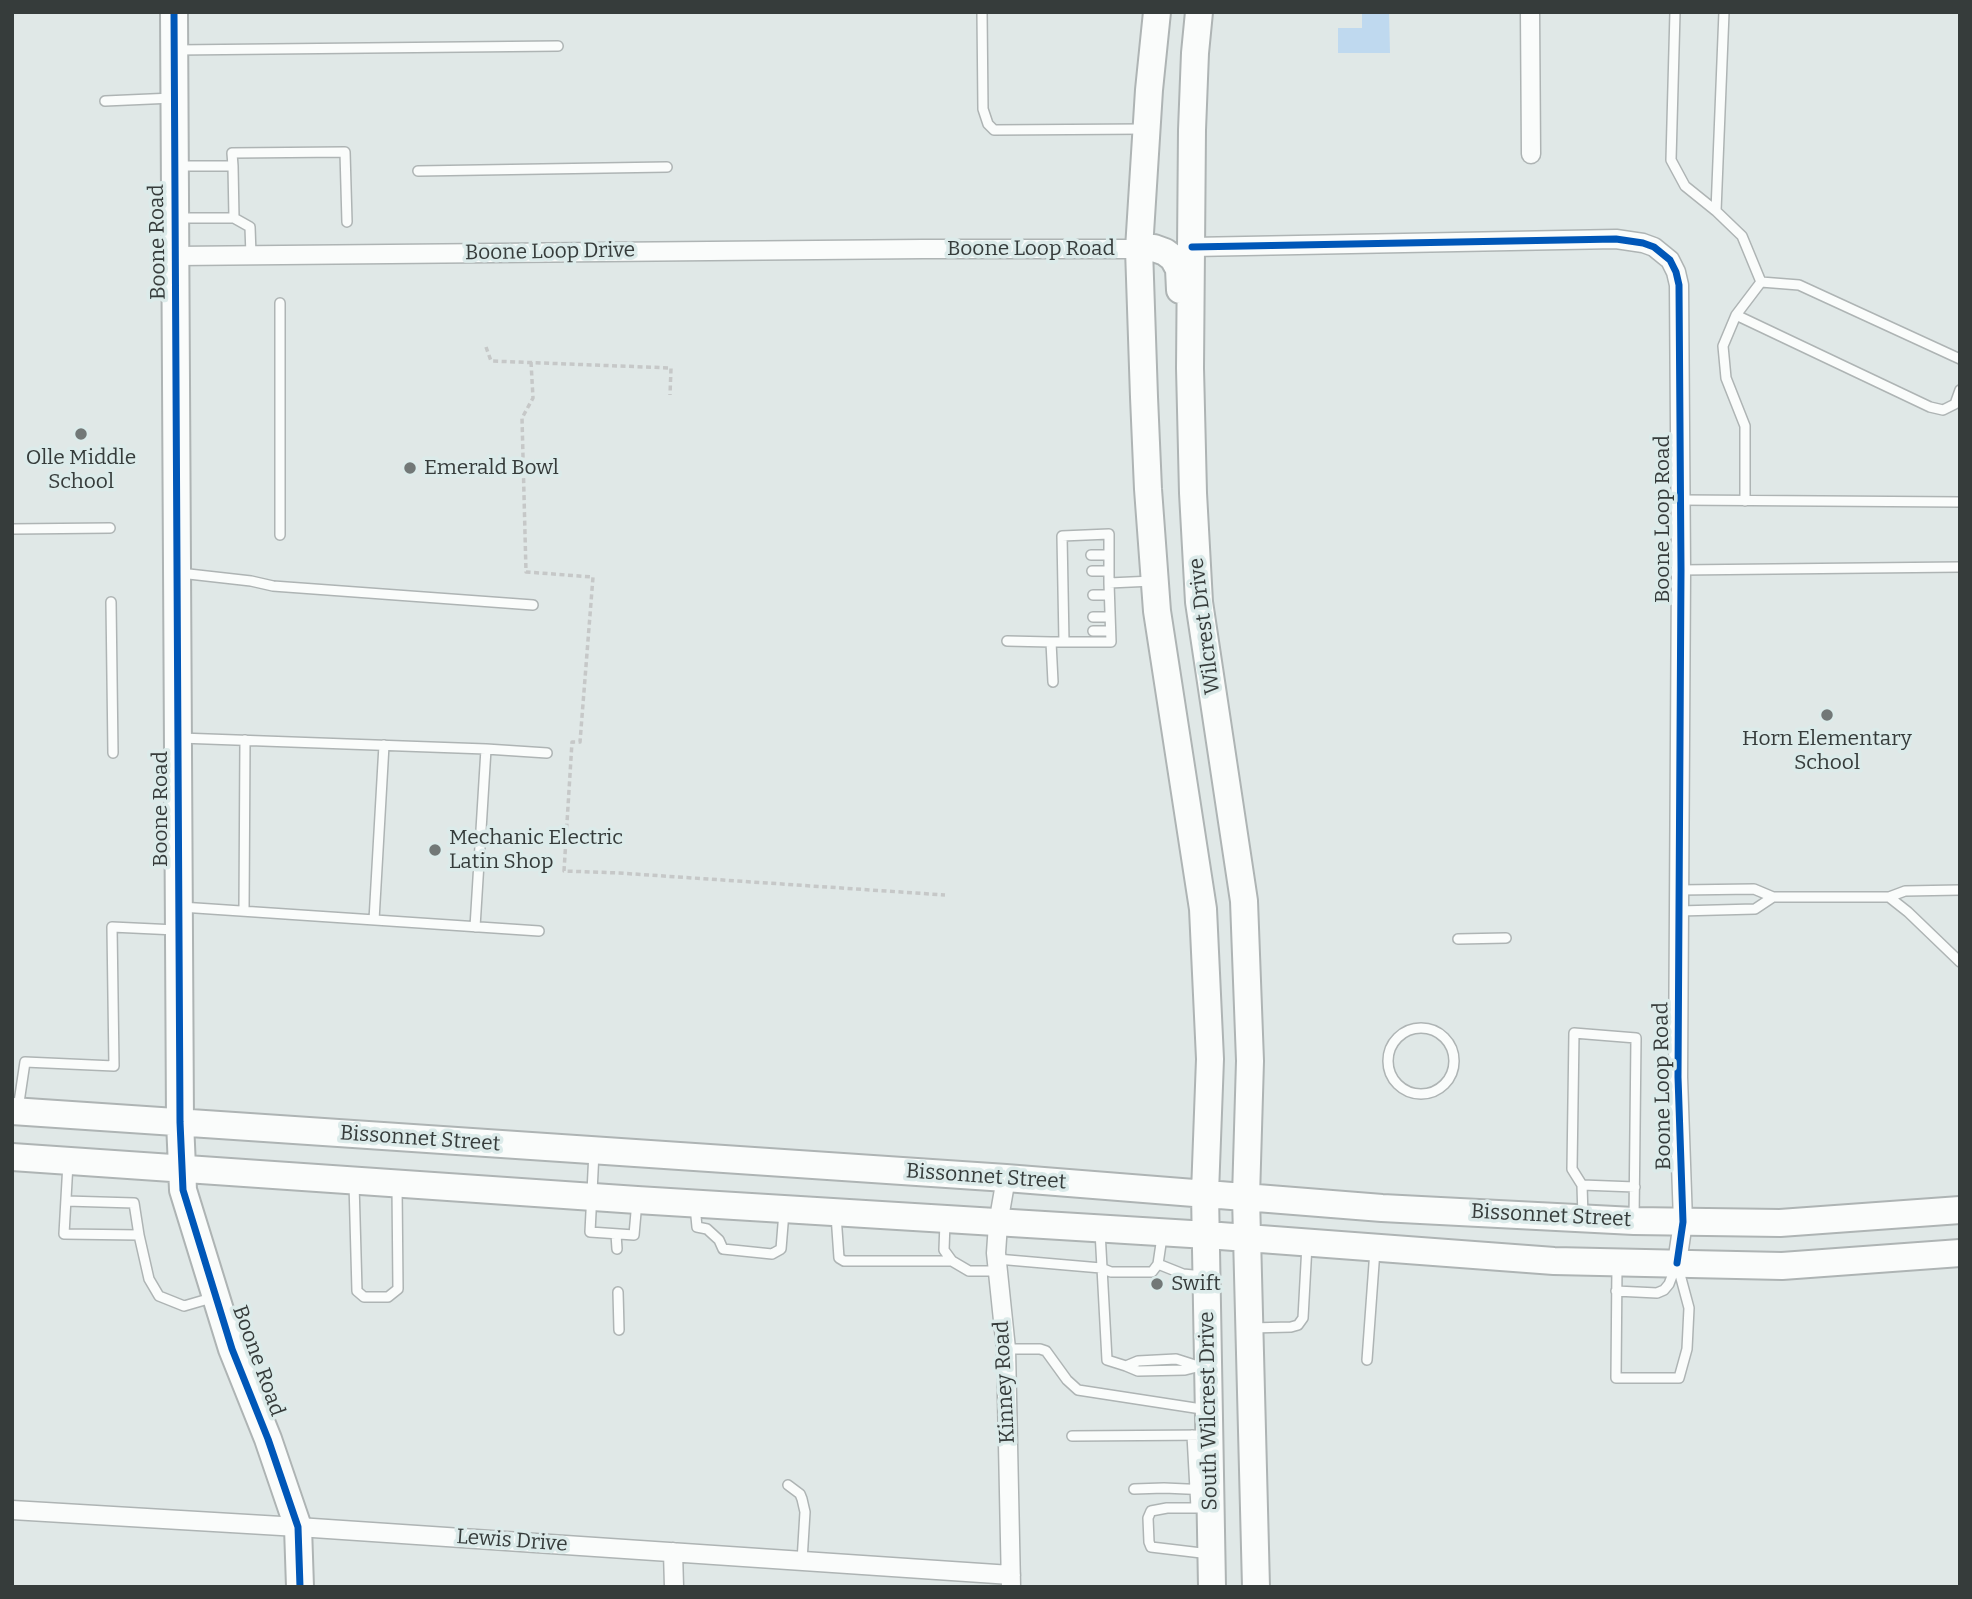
<!DOCTYPE html>
<style>
body{margin:0}
#map{position:relative;width:1972px;height:1599px;overflow:hidden;background:#e0e8e7;font-family:Bitter,serif}
canvas{display:block}
.frame{position:absolute;inset:0;border:14px solid #363c3b;pointer-events:none}
</style>
<div id="map">
<canvas width="1972" height="1599"></canvas>
<div class="frame"></div>
</div>
<script>
const g = document.querySelector('canvas').getContext('2d');
g.lineJoin = 'round';
function paint(path, color) {
  g.fillStyle = color;
  g.fill(path, 'evenodd');
}
function toPath(rows) {
  const path = new Path2D();
  for (const r of rows) {
    if (r.length === 3) {
      path.moveTo(r[0] + r[2], r[1]);
      path.arc(r[0], r[1], r[2], 0, 2 * Math.PI);
      continue;
    }
    path.moveTo(r[0], r[1]);
    for (let i = 2; i < r.length; i += 2) path.lineTo(r[i], r[i + 1]);
  }
  return path;
}
function trace(path, color, width, dash) {
  g.strokeStyle = color;
  g.lineWidth = width;
  g.lineCap = dash ? 'butt' : 'round';
  g.setLineDash(dash || []);
  g.stroke(path);
}
function drawText(font, color, halo, rows, align = 'center') {
  g.font = font + ' Bitter,serif';
  g.lineWidth = 7;
  g.setLineDash([]);
  g.textBaseline = 'middle';
  g.strokeStyle = halo;
  g.fillStyle = color;
  for (const [text, x, y, turn = 0] of rows) {
    g.save();
    g.translate(x, y);
    g.rotate((+turn || 0) * Math.PI / 180);
    g.textAlign = isNaN(turn) ? turn : align;
    if (halo) g.strokeText(text, 0, 0);
    g.fillText(text, 0, 0);
    g.restore();
  }
}
paint(toPath([
 [1362,12,1389,12,1390,53,1338,53,1338,28,1362,28]
]), '#bfd9ef');
const lane = toPath([
 [982,12,983,109,988,124,994,130,1145,129],
 [1675,12,1671,160,1685,186,1716,211,1742,236,1761,282,1736,315,1723,346,1726,378,1745,426,1745,501],
 [176,50,558,46],
 [105,101,173,98],
 [179,166,233,166,234,218],
 [233,166,232,153,345,152,347,222],
 [418,171,667,167],
 [1716,211,1724,12],
 [178,218,234,218,250,227,251,255],
 [1761,282,1799,285,1960,359],
 [280,303,280,535],
 [1736,315,1930,407,1943,410,1955,404,1960,390],
 [1681,500,1960,502],
 [12,529,110,528],
 [1091,555,1109,555],
 [1681,570,1960,567],
 [1092,571,1109,571],
 [180,573,251,581,273,586,533,605],
 [1093,595,1109,595],
 [111,602,113,753],
 [1093,617,1110,617],
 [1093,631,1110,631],
 [1007,641,1051,642],
 [1064,642,1062,536,1109,534,1109,583],
 [1053,682,1051,642,1111,642,1109,583,1153,581],
 [180,738,486,749],
 [1680,890,1754,889,1773,897,1889,897,1905,891,1960,890],
 [1889,897,1908,912,1960,962],
 [181,907,539,931],
 [244,911,245,740],
 [1679,911,1755,909,1773,897],
 [374,920,384,745],
 [475,927,486,749,547,753],
 [1458,939,1506,938],
 [1421,1061,33],
 [18,1109,25,1062,114,1066,112,927,176,930],
 [594,1152,590,1232,634,1235,637,1201],
 [68,1163,64,1234,139,1235,149,1279,159,1296,184,1306,215,1297],
 [354,1183,357,1291,364,1297,388,1297,398,1289,397,1187],
 [1582,1185,1635,1187],
 [66,1201,134,1203,139,1235],
 [695,1206,697,1227,707,1229,719,1240,723,1249,772,1254,781,1249,784,1212],
 [836,1215,839,1258,844,1261,952,1261],
 [1583,1217,1582,1185,1572,1169,1574,1033,1636,1038,1634,1220],
 [945,1222,944,1250,952,1261,969,1271,998,1271],
 [1100,1231,1107,1360,1126,1366,1138,1361,1176,1359,1198,1366,1205,1366],
 [616,1234,617,1249],
 [997,1259,1101,1268,1111,1272,1152,1272,1158,1264,1162,1237],
 [1158,1264,1183,1274,1203,1276],
 [1617,1265,1616,1378,1679,1378,1687,1349,1689,1308,1678,1267],
 [1616,1291,1657,1293,1664,1290,1669,1284,1675,1268],
 [618,1292,619,1330],
 [1251,1328,1291,1327,1298,1325,1303,1318,1307,1245],
 [1006,1349,1040,1349,1046,1351,1067,1380,1078,1390,1208,1410],
 [1367,1360,1375,1250],
 [1126,1366,1138,1371,1185,1370,1197,1367],
 [1192,1435,1196,1508],
 [1072,1436,1208,1435],
 [788,1485,800,1494,802,1499,805,1512,802,1561],
 [1134,1489,1164,1488,1209,1490],
 [1209,1508,1167,1508,1151,1511,1148,1518,1149,1542,1151,1547,1210,1554]
]);
const street = toPath([
 [1530,12,1531,154],
 [1192,247,1616,239,1643,243,1654,247,1670,260,1676,272,1679,285,1681,570,1678,1077,1683,1222,1677,1263],
 [176,256,923,249,1139,249],
 [1006,1178,998,1224,996,1253,1006,1349,1011,1587],
 [12,1510,298,1527,1011,1575],
 [673,1552,674,1587]
]);
const secondary = toPath([
 [174,12,180,1122,183,1190,232,1349,268,1439,298,1527,300,1587],
 [1157,12,1149,90,1139,249,1144,397,1148,489,1157,611,1203,909,1210,1059,1205,1193,1212,1587],
 [1199,12,1195,53,1192,130,1190,368,1193,493,1199,602,1244,901,1250,1061,1246,1197,1256,1587],
 [1139,249,1154,248,1165,252,1173,258,1179,269,1180,290],
 [12,1111,1006,1178,1382,1208,1634,1221,1780,1223,1960,1210],
 [12,1157,637,1200,1207,1235,1554,1261,1782,1266,1960,1253]
]);
trace(lane, '#aeb4b4', 12);
trace(street, '#aeb4b4', 21);
trace(secondary, '#aeb4b4', 30);
trace(toPath([
 [486,347,491,361,671,368,670,395],
 [531,362,533,398,522,418,526,572,593,577,580,742,572,742,564,871,619,873,945,895]
]), '#c6c8c8', 3.5, [5, 3.5]);
trace(lane, '#fafcfb', 9);
trace(street, '#fafcfb', 18);
trace(secondary, '#fafcfb', 26);
trace(toPath([
 [174,12,180,1122,183,1190,232,1349,268,1439,298,1527,300,1587],
 [1192,247,1616,239,1643,243,1654,247,1670,260,1676,272,1679,285,1681,570,1678,1077,1683,1222,1677,1263]
]), '#0057b8', 7);
for (const [x, y, r, color] of [
 [81,434,7,"#727877"],
 [410,468,7,"#727877"],
 [1827,715,7,"#727877"],
 [435,850,7,"#727877"],
 [1157,1284,7,"#727877"]
]) {
  const dot = new Path2D();
  dot.arc(x, y, r, 0, 2 * Math.PI);
  g.fillStyle = color;
  g.fill(dot);
  trace(dot, '#dcebea', 2.5);
}
drawText('21px', '#363c3b', '#dcebea', [
 ["Boone Road",158,242,-91],
 ["Boone Loop Road",1031,249],
 ["Boone Loop Drive",550,252,-1],
 ["Boone Loop Road",1663,519,-90],
 ["Wilcrest Drive",1205,626,-97],
 ["Boone Road",161,809,-90],
 ["Boone Loop Road",1663,1086,-91],
 ["Bissonnet Street",420,1139,4],
 ["Bissonnet Street",986,1177,4],
 ["Bissonnet Street",1551,1216,3],
 ["Boone Road",258,1361,70],
 ["Kinney Road",1005,1382,-93],
 ["South Wilcrest Drive",1209,1411,-91],
 ["Lewis Drive",512,1541,4]
]);
drawText('21px', '#363c3b', '#dcebea', [
 ["Olle Middle",81,458,"center"],
 ["School",81,482,"center"],
 ["Emerald Bowl",424,468],
 ["Horn Elementary",1827,739,"center"],
 ["School",1827,763,"center"],
 ["Mechanic Electric",449,838],
 ["Latin Shop",449,862],
 ["Swift",1171,1284]
], 'left');
</script>
